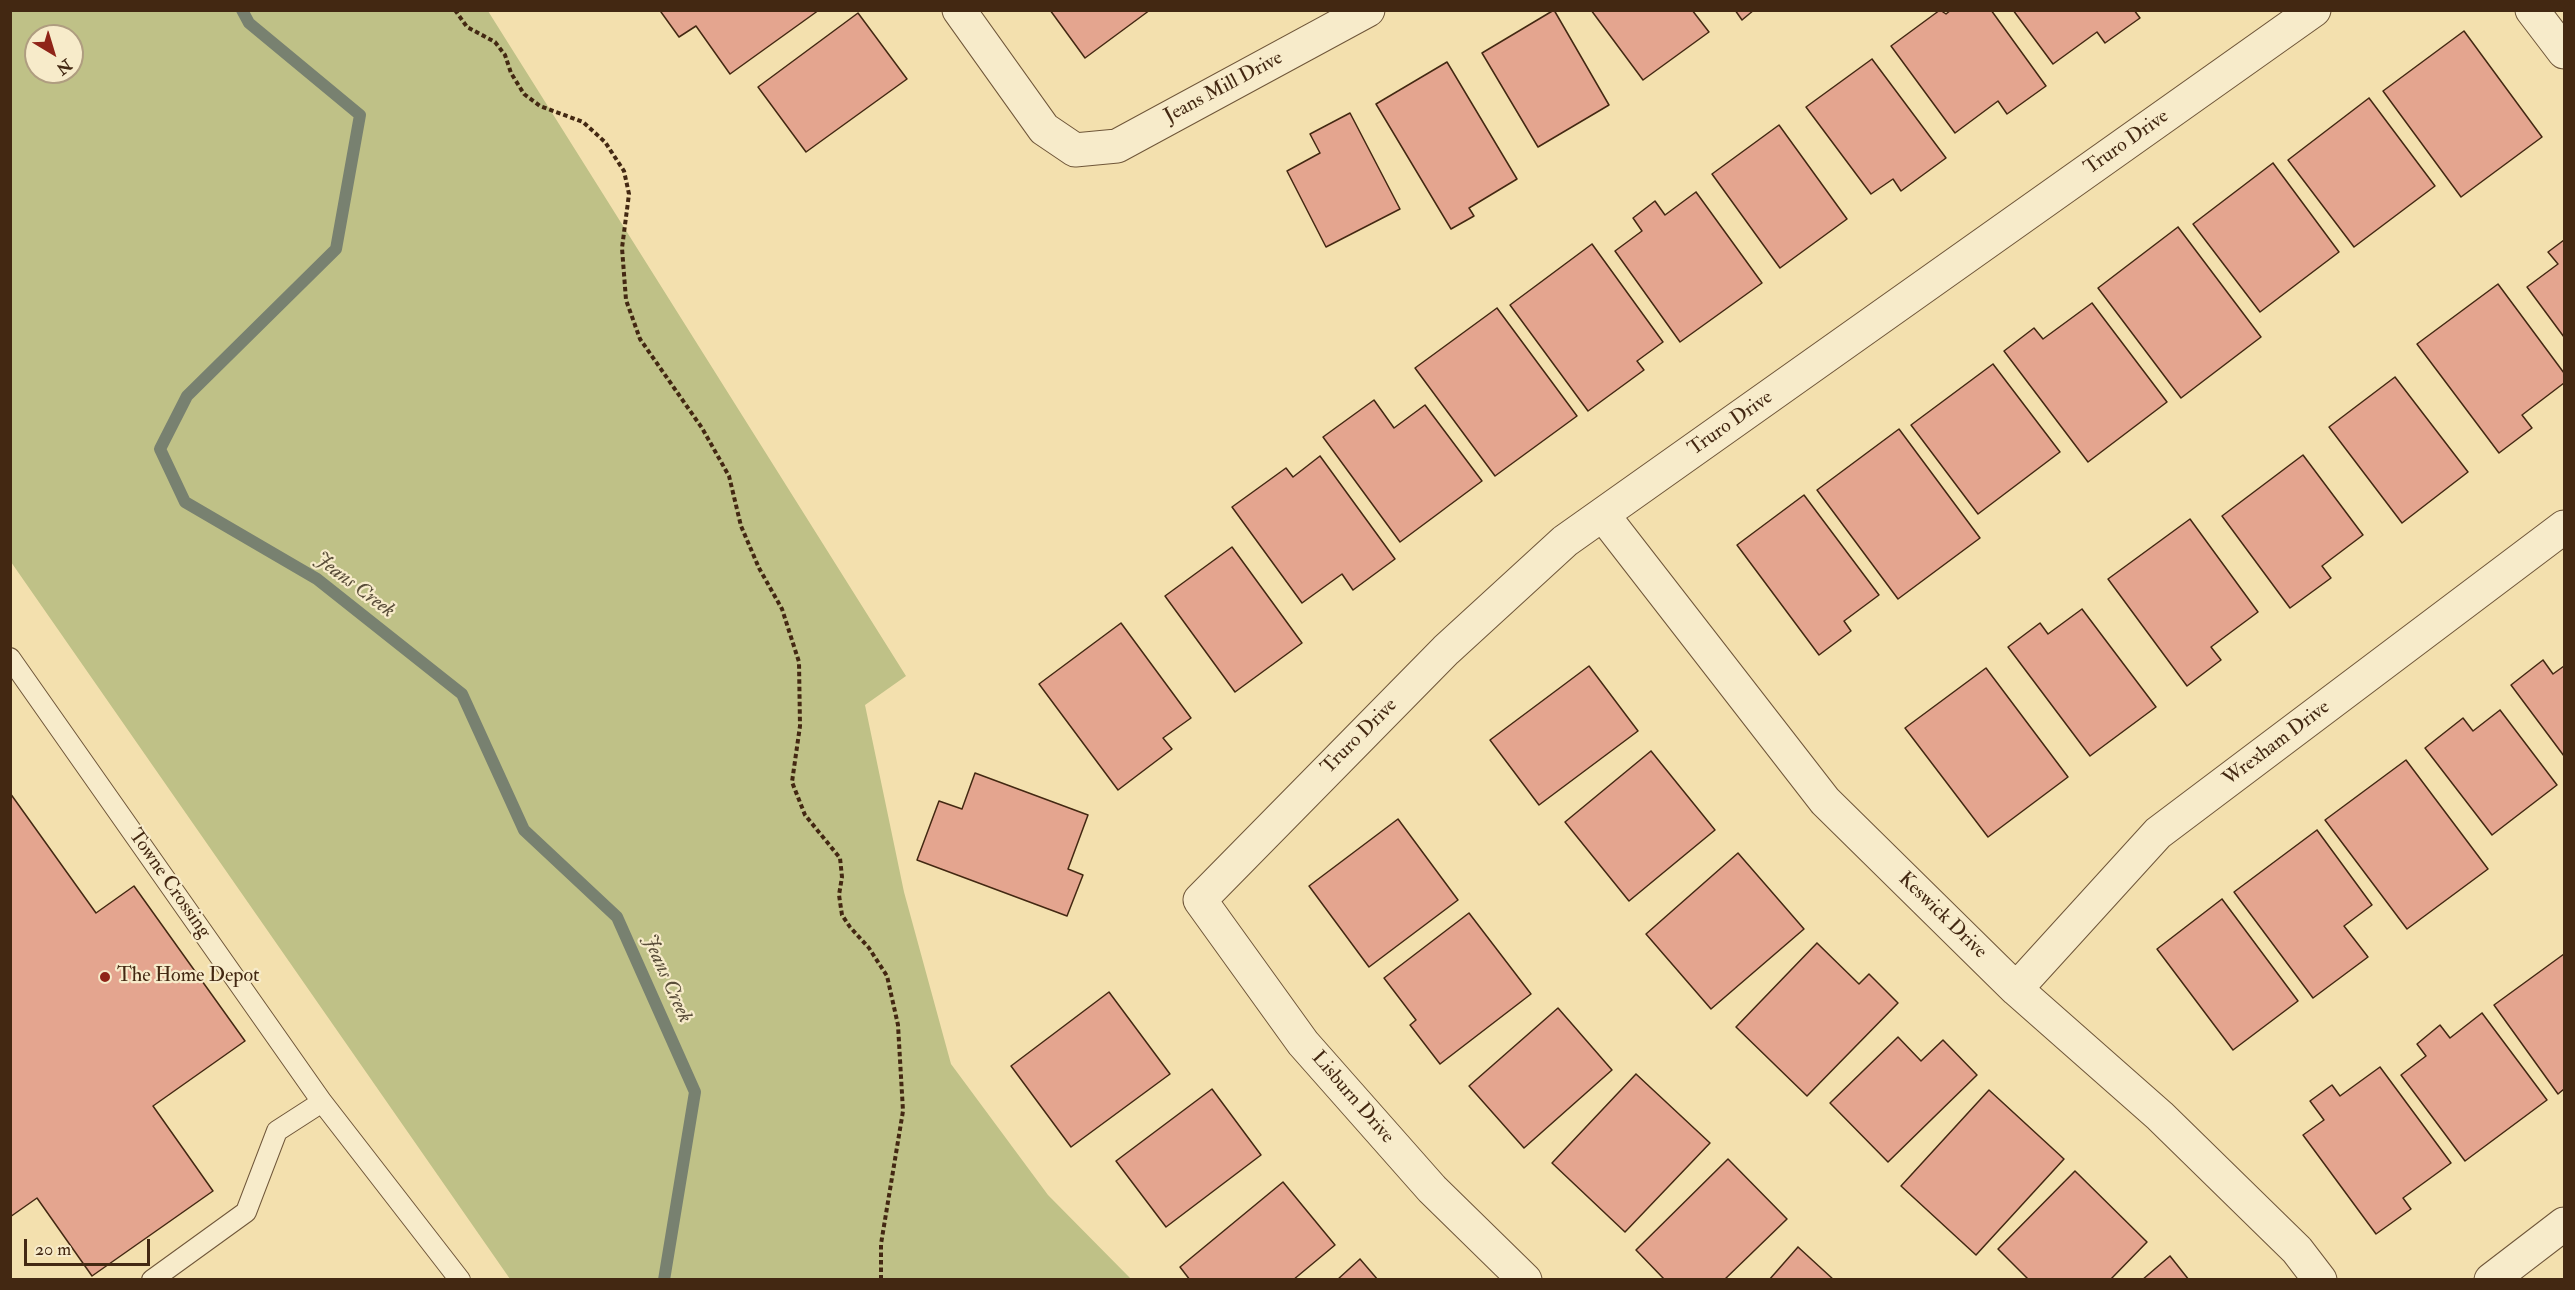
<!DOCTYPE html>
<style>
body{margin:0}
#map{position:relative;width:2575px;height:1290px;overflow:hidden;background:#f3e0ae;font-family:"IM FELL Double Pica",serif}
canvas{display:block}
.frame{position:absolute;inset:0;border:12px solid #432812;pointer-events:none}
.north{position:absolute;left:24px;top:24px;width:60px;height:60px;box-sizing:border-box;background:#f7ebca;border:2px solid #af9d80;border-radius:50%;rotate:142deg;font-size:16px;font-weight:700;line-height:24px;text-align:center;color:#432812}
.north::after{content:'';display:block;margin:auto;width:21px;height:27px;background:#8f2418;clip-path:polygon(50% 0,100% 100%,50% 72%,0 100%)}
.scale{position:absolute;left:24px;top:1239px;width:126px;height:27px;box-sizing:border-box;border:3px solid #432812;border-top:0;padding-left:8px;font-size:18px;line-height:21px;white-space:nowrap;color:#432812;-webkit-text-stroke:4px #f7ebca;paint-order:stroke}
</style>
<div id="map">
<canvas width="2575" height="1290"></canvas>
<div class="frame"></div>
<div class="north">N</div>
<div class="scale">20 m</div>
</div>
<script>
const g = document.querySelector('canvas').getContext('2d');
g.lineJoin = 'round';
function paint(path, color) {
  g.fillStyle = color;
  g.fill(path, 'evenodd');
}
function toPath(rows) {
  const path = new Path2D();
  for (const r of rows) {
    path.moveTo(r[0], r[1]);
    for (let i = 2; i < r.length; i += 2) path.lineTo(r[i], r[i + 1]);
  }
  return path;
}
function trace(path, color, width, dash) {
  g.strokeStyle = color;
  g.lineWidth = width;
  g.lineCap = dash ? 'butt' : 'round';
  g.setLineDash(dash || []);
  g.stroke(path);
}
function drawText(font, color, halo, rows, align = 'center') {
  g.font = font + ' "IM FELL Double Pica",serif';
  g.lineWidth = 4.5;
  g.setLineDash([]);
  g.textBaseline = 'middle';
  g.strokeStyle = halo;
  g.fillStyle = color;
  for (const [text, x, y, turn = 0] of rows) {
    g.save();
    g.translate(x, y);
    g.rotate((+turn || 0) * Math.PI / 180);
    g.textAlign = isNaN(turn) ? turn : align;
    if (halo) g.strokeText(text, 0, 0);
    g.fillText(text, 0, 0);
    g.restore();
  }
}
paint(toPath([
 [10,11,488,11,906,676,865,705,904,892,951,1064,1048,1195,1131,1279,510,1279,11,562],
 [36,36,72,36,72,72,36,72]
]), '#bfc187');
trace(toPath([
 [242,10,249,23,360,115,336,249,187,396,160,449,185,502,317,579,462,694,524,830,617,917,695,1092,664,1280]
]), '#788170', 12);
const building = toPath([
 [663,10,819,10,730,74,696,26,679,37,661,12,663,10],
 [1050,10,1150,10,1085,58,1050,10],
 [1554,10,1609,105,1538,147,1482,53,1554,10],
 [1591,10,1692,10,1709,32,1643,80,1591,10],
 [1735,10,1754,10,1742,20,1735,10],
 [1940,10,1946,14,1951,10,1991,10,2046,86,2007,114,1998,101,1955,133,1891,46,1940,10],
 [2013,10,2134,10,2140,18,2105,43,2097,32,2053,64,2013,10],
 [858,13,907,79,806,152,758,87,858,13],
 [2464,31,2542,137,2461,197,2383,91,2464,31],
 [1872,59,1946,158,1901,191,1893,179,1871,194,1806,107,1872,59],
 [1447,62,1517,179,1469,208,1474,216,1451,229,1376,104,1447,62],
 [2369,98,2435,186,2354,247,2288,160,2369,98],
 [1350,113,1400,209,1326,247,1287,171,1320,153,1310,134,1350,113],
 [1779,125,1847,219,1780,268,1712,174,1779,125],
 [2273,163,2339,252,2260,312,2193,224,2273,163],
 [1696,192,1762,283,1680,342,1615,251,1642,231,1633,218,1655,201,1665,215,1696,192],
 [2178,227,2261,337,2181,398,2098,288,2178,227],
 [2564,240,2564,337,2527,287,2558,264,2548,252,2564,240],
 [1592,244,1663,342,1637,361,1644,370,1588,411,1510,305,1592,244],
 [2498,284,2564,373,2564,383,2522,415,2532,428,2499,453,2417,344,2498,284],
 [2092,303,2167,402,2088,462,2004,351,2034,328,2043,339,2092,303],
 [1497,308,1577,416,1495,476,1415,368,1497,308],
 [1993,364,2060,452,1978,514,1911,425,1993,364],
 [2395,377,2468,472,2402,523,2329,427,2395,377],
 [1374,400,1394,428,1425,405,1482,481,1400,542,1323,437,1374,400],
 [1899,429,1980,538,1898,599,1817,490,1899,429],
 [2303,455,2363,535,2322,566,2331,578,2290,608,2222,516,2303,455],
 [1320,456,1395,559,1353,590,1342,574,1302,603,1232,507,1286,468,1293,477,1320,456],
 [1804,495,1879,595,1844,621,1851,631,1819,655,1737,545,1804,495],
 [2190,519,2258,612,2211,647,2221,660,2187,686,2108,579,2190,519],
 [1232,547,1302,643,1235,692,1165,596,1232,547],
 [2082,609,2156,707,2090,756,2008,647,2040,623,2048,634,2082,609],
 [1121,623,1191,718,1163,738,1172,749,1118,790,1039,684,1121,623],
 [2543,660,2553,674,2564,666,2564,756,2511,685,2543,660],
 [1589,666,1638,731,1539,805,1490,740,1589,666],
 [1986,668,2068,777,1988,837,1905,728,1986,668],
 [2500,710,2557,785,2492,835,2425,748,2463,718,2473,731,2500,710],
 [1651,751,1715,830,1629,901,1565,822,1651,751],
 [2406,760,2488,869,2407,929,2325,820,2406,760],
 [975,773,1088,815,1068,869,1083,875,1067,916,917,860,939,801,962,809,975,773],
 [10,793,96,913,134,886,245,1041,153,1106,213,1191,92,1276,37,1198,10,1217,10,793],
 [1398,819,1458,900,1369,967,1309,886,1398,819],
 [2317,830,2372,905,2344,926,2368,957,2313,998,2234,892,2317,830],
 [1738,853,1804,929,1711,1009,1646,934,1738,853],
 [2222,899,2298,1001,2233,1050,2157,949,2222,899],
 [1469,913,1531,994,1440,1064,1410,1025,1416,1020,1384,978,1469,913],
 [1817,943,1859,984,1869,974,1898,1003,1807,1096,1736,1027,1817,943],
 [2564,954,2564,1089,2558,1094,2494,1005,2564,954],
 [1109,992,1170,1074,1071,1147,1011,1066,1109,992],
 [1558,1008,1612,1070,1524,1148,1469,1086,1558,1008],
 [2482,1013,2547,1100,2465,1161,2401,1075,2426,1056,2417,1044,2440,1025,2450,1038,2482,1013],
 [1898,1037,1921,1061,1943,1040,1977,1075,1888,1162,1830,1103,1898,1037],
 [2380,1067,2451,1163,2403,1198,2411,1209,2376,1234,2303,1135,2324,1120,2310,1101,2332,1085,2340,1096,2380,1067],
 [1636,1074,1710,1143,1625,1232,1552,1163,1636,1074],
 [1212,1089,1261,1155,1166,1227,1116,1161,1212,1089],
 [1989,1090,2064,1159,1976,1255,1901,1186,1989,1090],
 [1728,1159,1787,1219,1724,1280,1665,1280,1636,1250,1728,1159],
 [2075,1171,2147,1242,2110,1280,2029,1280,1998,1249,2075,1171],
 [1283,1182,1335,1245,1293,1280,1190,1280,1180,1267,1283,1182],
 [1798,1247,1834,1280,1769,1280,1798,1247],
 [2170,1256,2189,1280,2142,1280,2170,1256],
 [1360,1259,1378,1280,1337,1280,1360,1259]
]);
paint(building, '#e4a58f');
trace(building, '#432812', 1.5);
const service = toPath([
 [10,658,322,1102,460,1280],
 [152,1280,246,1212,277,1131,322,1102]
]);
const minor = toPath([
 [959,10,1044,129,1075,150,1117,146,1368,10],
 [2532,10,2564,52],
 [1603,515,1825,801,2016,989,2160,1116,2297,1250,2320,1280],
 [2016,989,2158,833,2564,527],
 [1525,1280,1432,1189,1303,1043,1200,900,1446,650,1565,541,2314,10],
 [2491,1280,2564,1224]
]);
trace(service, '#6f5639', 22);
trace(minor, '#6f5639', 35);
trace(toPath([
 [455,10,467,27,495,42,505,55,511,73,524,94,540,106,583,122,605,142,624,171,629,194,622,248,626,300,640,339,702,428,729,476,741,526,759,568,782,609,799,662,800,726,792,782,805,815,840,858,842,877,839,895,842,915,850,927,869,948,887,976,898,1025,903,1111,881,1244,881,1280]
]), '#432812', 4, [4.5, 3]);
trace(service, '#f7ebca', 20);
trace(minor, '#f7ebca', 33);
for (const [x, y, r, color] of [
 [105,977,6,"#8f2418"]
]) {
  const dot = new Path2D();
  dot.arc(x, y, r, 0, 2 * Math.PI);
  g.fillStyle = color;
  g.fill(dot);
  trace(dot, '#f7ebca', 2);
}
drawText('20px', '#432812', '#f7ebca', [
 ["Jeans Mill Drive",1224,88,-28],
 ["Truro Drive",2127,143,-35],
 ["Truro Drive",1731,424,-35],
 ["Truro Drive",1360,737,-45],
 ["Wrexham Drive",2277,744,-37],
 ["Towne Crossing",169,884,55],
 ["Keswick Drive",1942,916,44],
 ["Lisburn Drive",1352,1098,49]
]);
drawText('20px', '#432812', '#f7ebca', [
 ["The Home Depot",117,977]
], 'left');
drawText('italic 21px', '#594d39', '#f7ebca', [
 ["Jeans Creek",354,586,37],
 ["Jeans Creek",666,979,66]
]);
</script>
